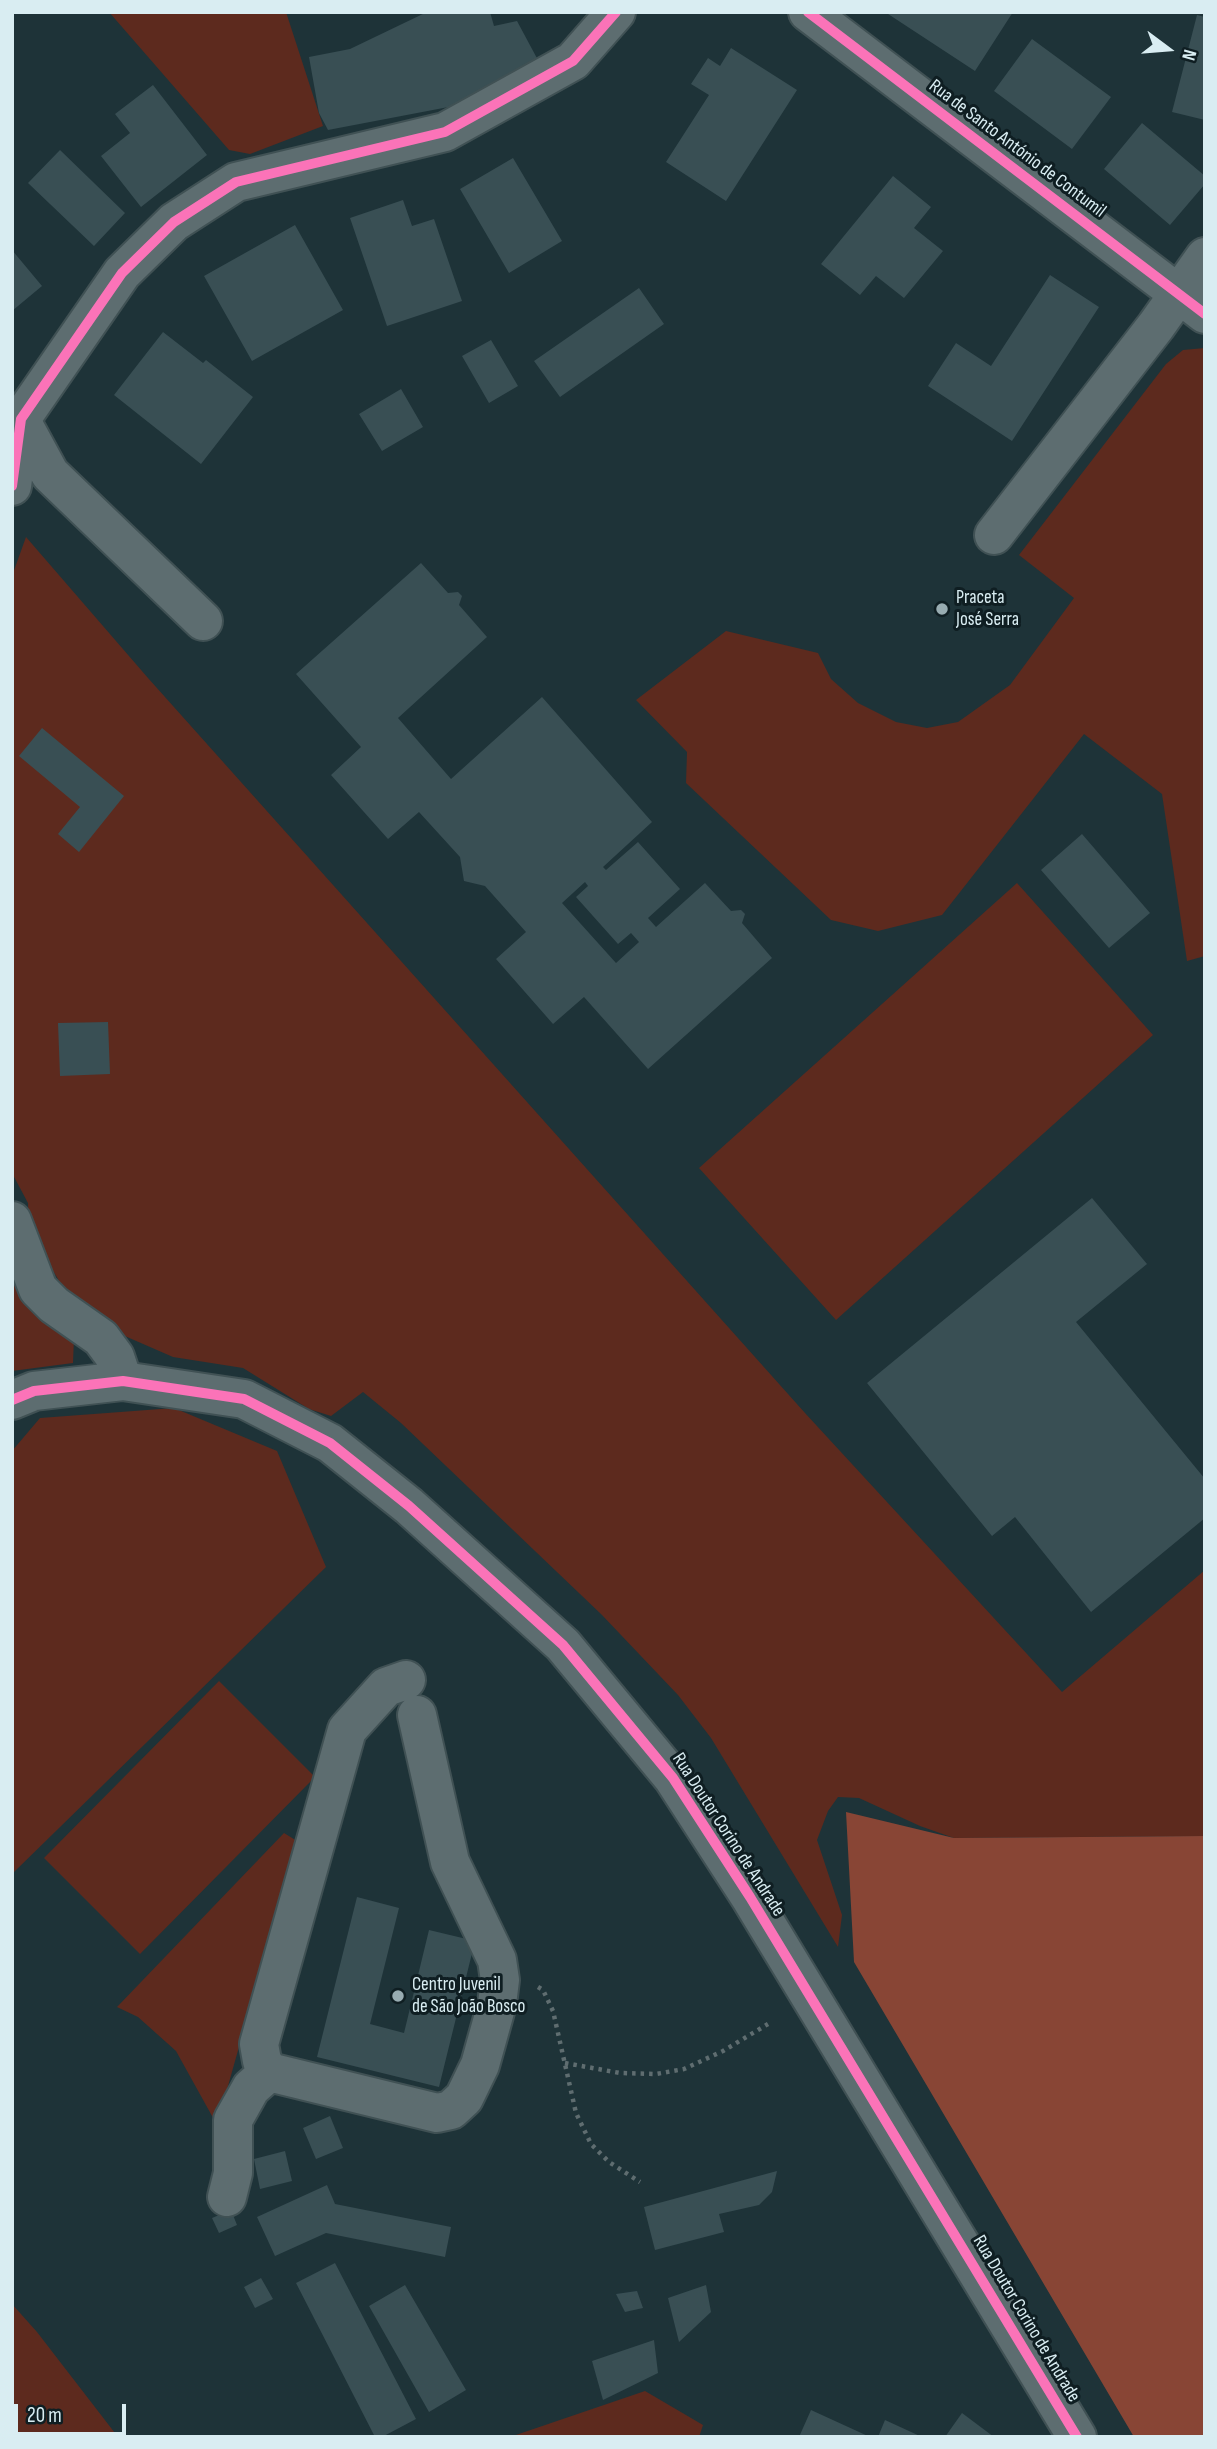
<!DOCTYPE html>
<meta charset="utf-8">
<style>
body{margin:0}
#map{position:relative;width:1217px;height:2449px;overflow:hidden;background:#1e3338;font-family:"Sofia Sans Condensed",sans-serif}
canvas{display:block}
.frame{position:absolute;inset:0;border:14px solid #d9edf2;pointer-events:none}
.north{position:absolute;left:1133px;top:14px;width:70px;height:70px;-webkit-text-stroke:5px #0f1e22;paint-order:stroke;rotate:106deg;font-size:19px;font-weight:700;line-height:28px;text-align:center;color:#d9edf2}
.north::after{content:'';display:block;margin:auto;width:24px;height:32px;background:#d9edf2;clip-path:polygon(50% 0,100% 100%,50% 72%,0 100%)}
.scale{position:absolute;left:14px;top:2404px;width:112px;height:32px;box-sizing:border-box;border:4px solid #d9edf2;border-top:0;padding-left:9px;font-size:21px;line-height:24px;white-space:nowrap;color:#d9edf2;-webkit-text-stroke:5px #0f1e22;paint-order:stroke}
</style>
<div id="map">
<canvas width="1217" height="2449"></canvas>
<div class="frame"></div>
<div class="north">N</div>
<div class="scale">20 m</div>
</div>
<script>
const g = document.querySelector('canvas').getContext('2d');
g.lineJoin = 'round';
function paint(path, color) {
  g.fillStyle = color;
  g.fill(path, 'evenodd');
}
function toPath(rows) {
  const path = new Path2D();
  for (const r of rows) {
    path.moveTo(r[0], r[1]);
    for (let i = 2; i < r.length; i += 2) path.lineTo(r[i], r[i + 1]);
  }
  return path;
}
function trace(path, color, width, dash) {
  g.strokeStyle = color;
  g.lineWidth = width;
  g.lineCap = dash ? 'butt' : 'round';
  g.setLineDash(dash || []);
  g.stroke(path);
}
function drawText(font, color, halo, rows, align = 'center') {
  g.font = font + ' "Sofia Sans Condensed",sans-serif';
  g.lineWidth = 6;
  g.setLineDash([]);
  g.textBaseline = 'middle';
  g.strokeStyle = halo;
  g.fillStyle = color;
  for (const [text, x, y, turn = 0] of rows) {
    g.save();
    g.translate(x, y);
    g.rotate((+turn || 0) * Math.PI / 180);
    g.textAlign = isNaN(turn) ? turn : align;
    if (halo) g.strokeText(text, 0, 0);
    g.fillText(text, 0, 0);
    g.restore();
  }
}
paint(toPath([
 [109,12,286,12,323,126,250,154,229,150],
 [1205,348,1205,956,1187,961,1162,794,1084,734,942,915,878,931,831,920,686,783,687,752,636,700,726,631,818,653,831,679,858,703,896,722,927,728,958,722,1010,685,1074,598,1019,555,1166,364,1183,350],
 [26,537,148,678,805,1413,1062,1692,1205,1570,1205,1836,954,1838,920,1826,859,1798,838,1797,828,1811,817,1840,842,1915,838,1947,711,1738,678,1695,602,1615,401,1423,363,1392,331,1416,309,1409,243,1368,173,1357,88,1320,64,1289,29,1231,28,1203,12,1173,12,576],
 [1017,883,1153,1035,836,1320,699,1168],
 [12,1284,74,1337,73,1363,12,1371],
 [174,1408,277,1451,326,1567,12,1874,12,1451,40,1418],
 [219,1681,315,1777,140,1954,44,1858],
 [284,1833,297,1841,217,2125,176,2051,138,2017,117,2007],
 [12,2304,37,2332,118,2437,21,2437,12,2425],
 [645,2391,703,2425,699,2437,510,2437]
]), '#5d2a1e');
paint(toPath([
 [846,1812,954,1838,1205,1836,1205,2437,1134,2437,854,1962]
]), '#884535');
paint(toPath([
 [427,12,490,12,494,26,517,21,539,62,459,105,328,130,319,113,309,57,350,49],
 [885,12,1013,12,975,71],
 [1197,15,1205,17,1205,120,1172,112],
 [1032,39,1111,97,1072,149,994,91],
 [731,48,797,90,726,201,666,162,709,95,691,84,708,58,720,66],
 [153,85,207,155,141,207,101,156,130,133,115,114],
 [1142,123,1205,176,1205,184,1170,225,1104,169],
 [60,150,125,213,94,246,28,183],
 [513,158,562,241,509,273,460,189],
 [893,176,931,207,914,228,943,251,904,298,876,276,860,295,821,264],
 [403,200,412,226,434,219,462,301,387,326,350,218],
 [295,225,343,310,252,361,204,276],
 [12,250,42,286,12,311],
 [1050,275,1099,307,1012,441,928,386,956,343,991,366],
 [639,288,664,324,560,397,534,361],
 [163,332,203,363,206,360,253,397,201,464,114,395],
 [491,340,518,386,489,403,462,356],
 [401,389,423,427,382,451,359,414],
 [421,563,448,593,458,592,462,596,459,605,487,637,398,718,451,779,542,697,652,822,603,867,606,870,638,842,680,889,648,918,656,927,705,883,731,911,741,910,745,914,742,923,772,958,648,1069,584,997,553,1024,496,959,526,932,485,886,464,881,460,857,419,812,388,839,331,775,361,747,296,674],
 [585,882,588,886,576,897,618,944,631,933,639,942,616,963,562,903],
 [42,728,124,796,79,852,58,834,80,807,19,756],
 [1082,834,1150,913,1109,948,1041,870],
 [108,1022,110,1074,60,1076,58,1023],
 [1092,1198,1147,1264,1076,1322,1205,1479,1205,1518,1091,1612,1015,1517,992,1536,867,1383],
 [357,1897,399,1908,370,2024,404,2033,429,1930,475,1941,439,2087,317,2057],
 [330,2116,343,2148,316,2159,303,2128],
 [285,2151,292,2181,260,2189,254,2159],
 [777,2171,772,2192,759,2205,719,2214,724,2232,655,2250,644,2207],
 [327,2185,335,2204,451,2227,445,2257,326,2233,275,2256,257,2217],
 [231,2210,237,2225,219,2233,212,2218],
 [335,2263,416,2419,382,2437,375,2437,296,2283],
 [261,2278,273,2299,255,2308,244,2287],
 [405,2285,466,2390,429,2412,369,2306],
 [706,2285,711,2312,679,2342,668,2298],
 [637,2291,643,2308,625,2312,616,2294],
 [654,2340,658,2373,603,2400,592,2361],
 [811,2410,870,2437,799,2437],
 [962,2413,994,2437,945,2437],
 [885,2420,922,2437,878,2437]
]), '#394f54');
const minor = toPath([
 [808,12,1205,314],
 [18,415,50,474,203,621],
 [12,486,21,419,122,273,174,222,236,182,445,132,573,61,616,12],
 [994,535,1156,326,1205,257],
 [12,1221,38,1289,54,1305,101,1338,115,1357,123,1381],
 [12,1400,34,1391,123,1381,244,1399,330,1443,409,1506,563,1645,673,1778,750,1897,1077,2437],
 [406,1680,386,1687,347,1730,259,2044,262,2061,269,2072,437,2113,451,2110,464,2098,480,2065,497,2004,500,1980,497,1960,450,1862,417,1715],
 [227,2197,233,2173,233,2120,251,2088,269,2072]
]);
trace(minor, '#405154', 42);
trace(toPath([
 [538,1987,543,1990,553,2011,576,2113,591,2144,609,2162,640,2182],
 [565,2063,620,2073,656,2074,684,2069,723,2051,768,2024]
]), '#5f6d70', 4.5, [3.5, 5]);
trace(minor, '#5d6d70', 38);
trace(toPath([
 [808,12,1205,314],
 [12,486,21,419,122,273,174,222,236,182,445,132,573,61,616,12],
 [12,1400,34,1391,123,1381,244,1399,330,1443,409,1506,563,1645,673,1778,750,1897,1077,2437]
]), '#fb73b8', 10);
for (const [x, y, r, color] of [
 [942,609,7,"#98acb1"],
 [398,1996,7,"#98acb1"]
]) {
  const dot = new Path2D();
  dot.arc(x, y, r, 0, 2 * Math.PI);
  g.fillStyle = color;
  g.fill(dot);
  trace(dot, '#0f1e22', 2.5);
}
drawText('19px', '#d9edf2', '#0f1e22', [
 ["Rua de Santo António de Contumil",1017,149,37],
 ["Rua Doutor Corino de Andrade",728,1835,57],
 ["Rua Doutor Corino de Andrade",1026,2319,59]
]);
drawText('19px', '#d9edf2', '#0f1e22', [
 ["Praceta",956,598],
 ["José Serra",956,620],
 ["Centro Juvenil",412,1985],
 ["de São João Bosco",412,2007]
], 'left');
</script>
